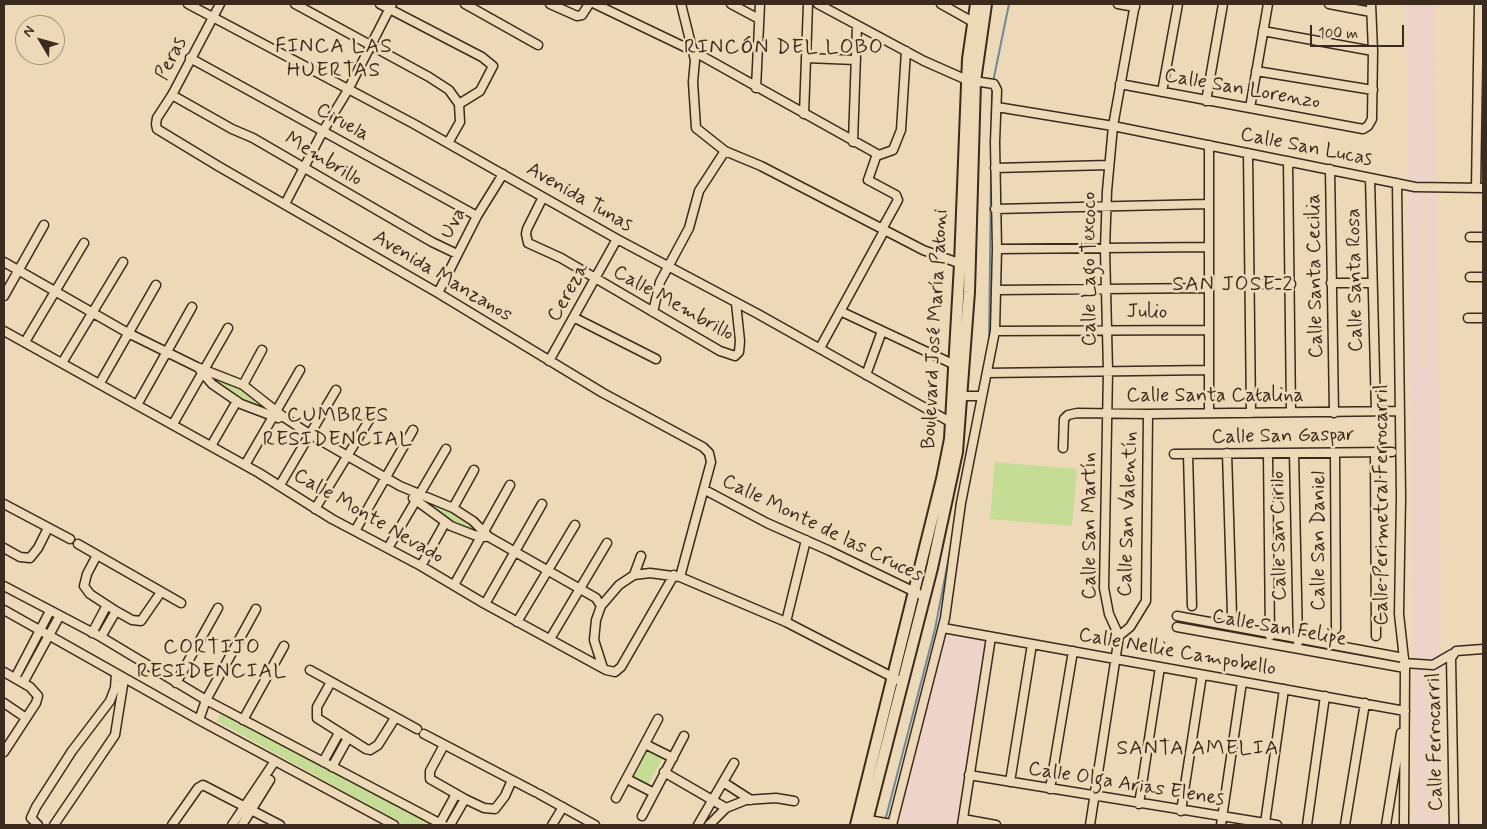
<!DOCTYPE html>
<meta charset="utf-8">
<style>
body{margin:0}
#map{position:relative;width:1487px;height:829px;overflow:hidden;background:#edd9b7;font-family:Mynerve,sans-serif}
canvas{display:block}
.frame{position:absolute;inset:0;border:5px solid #3b2a1e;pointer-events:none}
.north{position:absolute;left:15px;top:15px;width:50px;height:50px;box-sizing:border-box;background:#edd9b7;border:1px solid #a6937a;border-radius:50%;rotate:307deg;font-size:14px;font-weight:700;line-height:20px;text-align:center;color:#3b2a1e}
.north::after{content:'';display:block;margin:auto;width:18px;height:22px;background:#3b2a1e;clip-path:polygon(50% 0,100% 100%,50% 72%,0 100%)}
.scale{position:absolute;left:1310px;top:25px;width:94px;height:22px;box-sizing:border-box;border:2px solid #3b2a1e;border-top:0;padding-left:6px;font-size:15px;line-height:18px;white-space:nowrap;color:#3b2a1e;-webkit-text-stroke:4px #edd9b7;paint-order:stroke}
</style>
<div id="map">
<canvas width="1487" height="829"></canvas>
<div class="frame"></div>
<div class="north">N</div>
<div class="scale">100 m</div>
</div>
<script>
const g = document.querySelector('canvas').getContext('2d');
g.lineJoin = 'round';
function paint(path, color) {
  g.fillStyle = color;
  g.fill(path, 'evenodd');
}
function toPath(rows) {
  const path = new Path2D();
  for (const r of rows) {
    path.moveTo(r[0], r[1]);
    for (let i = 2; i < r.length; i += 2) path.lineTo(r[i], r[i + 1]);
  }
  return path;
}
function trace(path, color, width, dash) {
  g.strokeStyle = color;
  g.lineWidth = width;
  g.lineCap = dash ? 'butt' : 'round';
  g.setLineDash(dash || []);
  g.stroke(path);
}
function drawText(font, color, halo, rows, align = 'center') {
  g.font = font + ' Mynerve,sans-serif';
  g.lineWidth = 5;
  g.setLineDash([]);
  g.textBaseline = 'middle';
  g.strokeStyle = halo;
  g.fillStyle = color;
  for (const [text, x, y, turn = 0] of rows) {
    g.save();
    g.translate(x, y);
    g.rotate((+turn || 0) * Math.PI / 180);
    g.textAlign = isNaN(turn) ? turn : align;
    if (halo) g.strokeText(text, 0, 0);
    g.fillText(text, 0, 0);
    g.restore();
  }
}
paint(toPath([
 [1406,4,1435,4,1443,825,1415,825],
 [942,634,987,638,956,825,894,825]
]), '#eed4c8');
paint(toPath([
 [206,373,246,389,272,411,224,390],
 [995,462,1077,469,1072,526,990,519],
 [417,496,465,517,478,531,457,525,434,512],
 [222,711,431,825,405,825,217,721],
 [646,748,663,758,647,787,630,777]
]), '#c4dc93');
trace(toPath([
 [993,82,1009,4],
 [989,345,992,87],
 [885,821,935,629,952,541]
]), '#6d8a9b', 2);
const street = toPath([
 [188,4,414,124,617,239,758,314,952,423],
 [220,4,172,95,157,118,156,124,157,129,218,166,438,293,603,393,703,447,709,453,711,462,680,577],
 [295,4,429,77,449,90,459,104],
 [380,4,482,57,493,66,480,91,459,104,460,122,448,143],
 [465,4,538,45],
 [550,4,577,16,582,15,589,4],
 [595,4,693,51,879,155,893,150,901,130,906,51],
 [681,4,695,60,693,82,696,128,725,151],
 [731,4,759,19],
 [818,4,924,61,967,80,994,84,997,90,995,142,997,249,995,331,961,503,945,618,892,825],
 [941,4,973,22],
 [1118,4,1135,7],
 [1329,4,1371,12],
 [1263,31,1373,51],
 [190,58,477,216],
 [806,58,856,60],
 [1256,71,1373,90],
 [1120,84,1363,129,1368,126,1372,119,1373,51,1371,4],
 [756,88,760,4],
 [1162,92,1178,4],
 [172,95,232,129,253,138,432,242,457,254],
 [1206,101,1223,4],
 [997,107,1113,126,1415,187,1483,188],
 [1250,108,1268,4],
 [804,114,808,4],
 [853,142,857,25],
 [1209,145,1209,413],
 [1248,153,1251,413],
 [877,154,868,180,896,195,898,200,882,229],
 [1288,161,1291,412],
 [995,168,1109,165],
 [1330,169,1334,413],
 [1370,178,1376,411],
 [1397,183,1401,497,1399,614,1405,668,1404,825],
 [1476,188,1479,4],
 [543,197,527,229,526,234,528,243,561,258,720,351,735,356,739,352,740,341,736,303],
 [285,204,323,131,348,90,392,4],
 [995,209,1208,204],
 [1470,237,1483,237],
 [997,249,1209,247],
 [4,262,128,333,197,367,243,385,285,418,311,435,400,486,453,508,473,521,489,537,596,598,601,606],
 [1470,277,1483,277],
 [1331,283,1372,283],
 [1250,284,1291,284],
 [997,290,1209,288],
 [438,293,477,216,503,174],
 [4,296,44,225],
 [840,311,955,365],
 [653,312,660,282,689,228,699,191,725,151,761,166,923,250,964,265],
 [575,318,656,359],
 [1468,318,1483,318],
 [4,331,259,473,332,519,421,566,485,604,606,670,615,672,621,667,674,575],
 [995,331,1209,330],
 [25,342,84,243],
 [820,348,884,231],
 [549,361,617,239],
 [62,363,123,262],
 [200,370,212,384,241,404,278,418],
 [987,373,1209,370],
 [866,375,882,331],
 [100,383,156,285],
 [243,385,262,350],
 [962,396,981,396],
 [137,405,192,307],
 [173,424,228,328],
 [211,446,237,401],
 [1063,448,1064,419,1068,415,1077,413,1148,414,1398,411],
 [1375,452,1376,636],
 [1227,453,1232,614],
 [1268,453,1270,636],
 [1294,453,1298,642],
 [1335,453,1336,629],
 [1174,454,1392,452],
 [1188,454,1192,606],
 [245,465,300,370],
 [280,485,336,390],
 [705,490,767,523,830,551,919,594],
 [413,498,451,526,474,535,485,537],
 [4,504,70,539],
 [453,508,474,470],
 [315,509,374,412],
 [355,531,413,430],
 [78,544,181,603],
 [4,548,20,557,30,558,38,548,48,528],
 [388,548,446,449],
 [97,555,87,574,84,586,90,594,116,611,132,620,141,621,161,592],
 [421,566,445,523],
 [634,575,641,556],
 [454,585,510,485],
 [4,586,101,637,206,700,443,825],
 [485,604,542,504],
 [4,610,199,720,394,825],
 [1177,616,1404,658],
 [517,622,575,525],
 [786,622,806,540],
 [1177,627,1405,668],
 [943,628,1405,711],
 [92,633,107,605],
 [1119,636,1109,614,1104,588,1108,371,1105,249,1107,191,1113,126,1135,4],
 [1119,636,1130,627,1146,601,1148,414],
 [101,637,116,611],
 [550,639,607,543],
 [1404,663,1433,665,1452,654],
 [603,668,594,640,596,620,601,606,619,585,634,575,650,573,680,577,786,622,902,682],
 [310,670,417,729],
 [4,672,30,687,38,696,36,703,4,752],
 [15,678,50,611],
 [331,682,317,707,317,718,366,749,370,750,378,745,395,718],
 [23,683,59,617],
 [176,683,218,608],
 [4,703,26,718],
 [199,720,206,700,256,609],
 [243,720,284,646],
 [424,734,535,792],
 [645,744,673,758],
 [444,745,430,771,430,779,465,799,484,808,495,809,505,796,512,780],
 [323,762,339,733],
 [332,767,348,738],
 [664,772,726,808],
 [969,775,1277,825],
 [627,779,654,793],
 [723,782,751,800],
 [1010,782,1032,644],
 [1050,789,1073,651],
 [539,794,595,825],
 [616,798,658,719],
 [1139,804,1160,667],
 [1181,811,1202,675],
 [642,816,684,736],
 [963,819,996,825],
 [868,820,892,824],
 [1265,823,1284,689],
 [38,825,31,818,36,807,72,751,110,701,115,688,116,674],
 [54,825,115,735,124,679],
 [172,825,198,788,203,785,280,825],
 [232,825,275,761],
 [242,825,270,780],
 [439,825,456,794],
 [450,825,465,799],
 [552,825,563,807],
 [698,825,734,763],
 [709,825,726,808,746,800,776,798,794,801],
 [962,825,991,637],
 [1090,825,1119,636],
 [1221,825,1242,682],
 [1307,825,1325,696],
 [1345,825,1365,703],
 [1386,825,1401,733],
 [1454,825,1451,658,1456,651,1483,649]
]);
const secondary = toPath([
 [856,825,942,479,950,439,960,264,968,59,976,4],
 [866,825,932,568,957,452,969,292,975,81,986,4]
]);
trace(street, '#3b2a1e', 11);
trace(secondary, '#3b2a1e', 14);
trace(street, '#edd9b7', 8);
trace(secondary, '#edd9b7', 10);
drawText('20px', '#3b2a1e', '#edd9b7', [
 ["Peras",172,59,-63],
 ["Calle San Lorenzo",1242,90,10],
 ["Ciruela",342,123,29],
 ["Calle San Lucas",1306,148,11],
 ["Membrillo",323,160,31],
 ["Avenida Tunas",579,198,30],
 ["Uva",454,224,-61],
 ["Calle Lago Texcoco",1091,269,-90],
 ["Calle Santa Cecilia",1316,276,-91],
 ["Avenida Manzanos",442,277,31],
 ["Calle Santa Rosa",1356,280,-91],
 ["Cereza",569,293,-61],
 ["Calle Membrillo",673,304,29],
 ["Julio",1147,313,1],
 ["Boulevard José María Patoni",936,329,-87],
 ["Calle Santa Catalina",1215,397],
 ["Calle San Gaspar",1283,437,-1],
 ["Calle Perimetral Ferrocarril",1383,505,-90],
 ["Calle San Valentín",1129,514,-88],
 ["Calle Monte Nevado",368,517,30],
 ["Calle San Martín",1091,526,-90],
 ["Calle Monte de las Cruces",822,529,26],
 ["Calle San Cirilo",1280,536,-91],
 ["Calle San Daniel",1320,541,-90],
 ["Calle San Felipe",1279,629,10],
 ["Calle Nellie Campobello",1177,653,10],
 ["Calle Ferrocarril",1436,742,-91],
 ["Calle Olga Arias Elenes",1126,785,9]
]);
g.letterSpacing = '1px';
drawText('21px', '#3b2a1e', '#edd9b7', [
 ["FINCA LAS",334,48],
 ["HUERTAS",334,72],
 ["RINCÓN DEL LOBO",784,49],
 ["SAN JOSE 2",1233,286],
 ["CUMBRES",338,417],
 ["RESIDENCIAL",338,441],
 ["CORTIJO",212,649],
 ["RESIDENCIAL",212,673],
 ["SANTA AMELIA",1198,750]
]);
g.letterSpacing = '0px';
</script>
